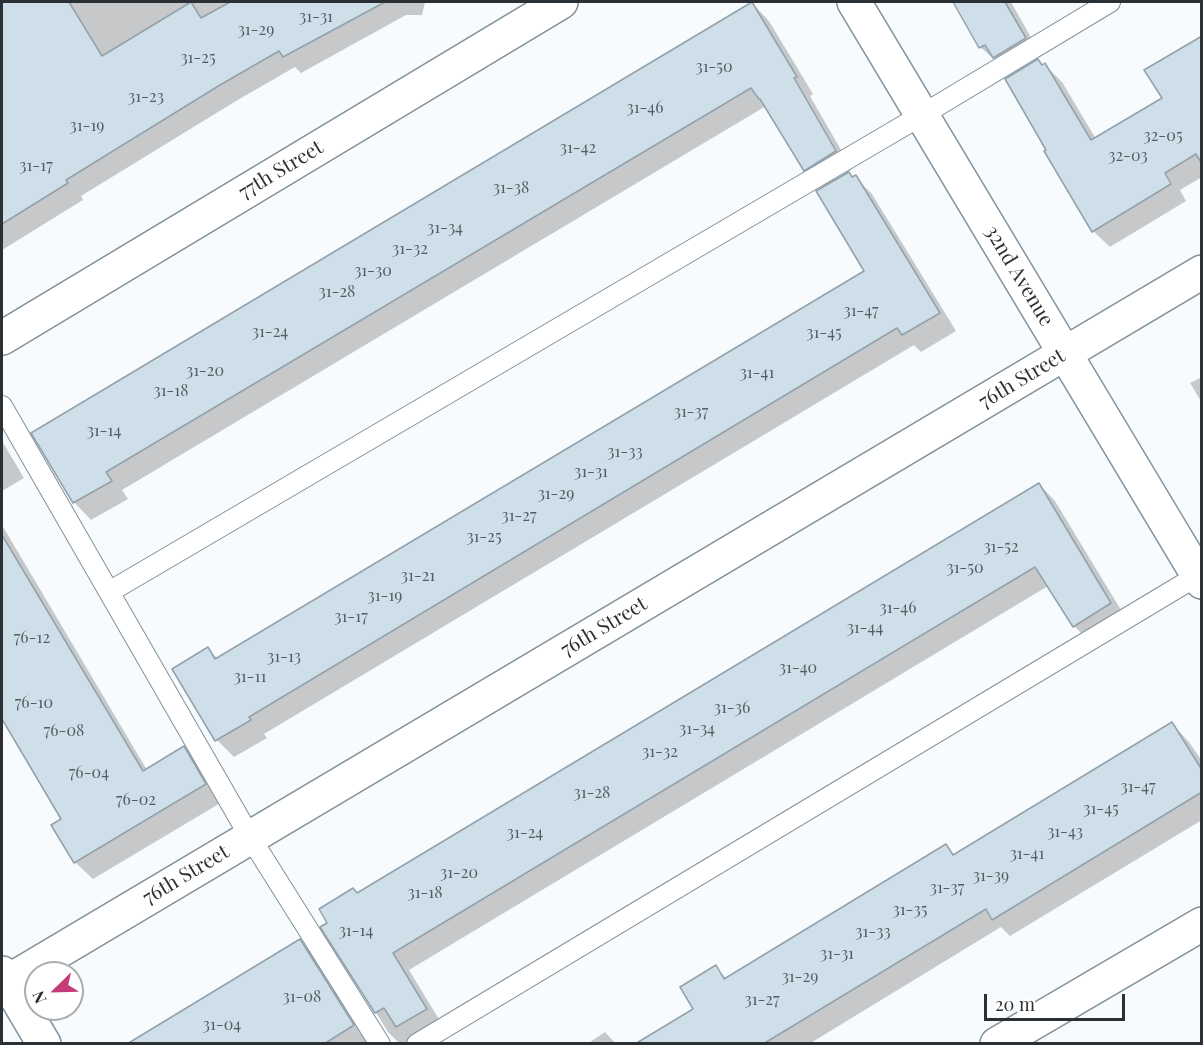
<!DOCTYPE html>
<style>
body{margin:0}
#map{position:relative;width:1203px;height:1045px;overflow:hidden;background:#f8fbfd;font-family:"Playfair Display",serif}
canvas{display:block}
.frame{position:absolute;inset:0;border:3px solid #2a3034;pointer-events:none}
.north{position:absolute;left:24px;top:961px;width:60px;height:60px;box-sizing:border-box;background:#fff;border:2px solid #aaacae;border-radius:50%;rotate:247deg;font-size:16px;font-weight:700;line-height:24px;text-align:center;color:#2a3034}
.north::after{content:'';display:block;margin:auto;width:21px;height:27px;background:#c33b78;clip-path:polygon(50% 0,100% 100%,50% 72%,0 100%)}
.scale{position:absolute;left:984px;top:994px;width:141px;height:27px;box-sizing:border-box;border:3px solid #2a3034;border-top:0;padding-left:8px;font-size:18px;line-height:21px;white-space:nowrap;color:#2a3034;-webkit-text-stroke:4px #fff;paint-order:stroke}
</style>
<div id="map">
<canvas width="1203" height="1045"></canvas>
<div class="frame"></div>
<div class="north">N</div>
<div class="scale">20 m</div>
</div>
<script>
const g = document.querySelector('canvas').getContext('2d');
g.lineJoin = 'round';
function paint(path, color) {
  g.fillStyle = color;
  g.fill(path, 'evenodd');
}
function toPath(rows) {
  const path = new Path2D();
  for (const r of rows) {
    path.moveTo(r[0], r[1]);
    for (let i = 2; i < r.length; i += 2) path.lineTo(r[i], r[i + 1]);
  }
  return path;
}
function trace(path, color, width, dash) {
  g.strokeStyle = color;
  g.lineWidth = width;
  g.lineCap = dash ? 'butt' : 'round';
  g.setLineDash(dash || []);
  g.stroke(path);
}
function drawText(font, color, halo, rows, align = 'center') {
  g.font = font + ' "Playfair Display",serif';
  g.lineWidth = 4.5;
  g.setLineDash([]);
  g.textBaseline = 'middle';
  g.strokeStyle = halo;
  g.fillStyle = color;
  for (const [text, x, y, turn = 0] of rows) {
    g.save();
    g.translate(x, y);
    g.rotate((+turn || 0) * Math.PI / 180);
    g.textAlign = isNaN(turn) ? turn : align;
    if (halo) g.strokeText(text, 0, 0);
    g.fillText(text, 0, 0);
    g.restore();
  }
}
paint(toPath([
 [23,2,425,2,422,15,406,15,301,73,295,67,236,101,81,196,83,200,2,250,2,15],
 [957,2,1011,2,1041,55,1011,74,980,47],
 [752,3,769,21,813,94,810,96,852,169,847,172,853,178,855,177,872,194,956,331,921,352,914,345,264,734,267,738,234,757,217,740,174,669,208,649,218,659,866,271,824,188,805,170,766,106,122,490,128,499,91,520,74,502,33,433],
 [1202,38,1202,177,1180,190,1186,201,1110,247,1093,231,1043,66,1045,65,1062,82,1096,139,1164,99],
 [1202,377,1202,403,1190,383],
 [2,441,24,478,2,491],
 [1039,484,1055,501,1127,620,1091,643,1074,626,1048,586,409,970,443,1026,413,1044,400,1044,388,1032,323,927,358,894],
 [2,525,147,770,184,748,201,765,222,802,93,879,75,862,63,819,2,716],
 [1172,724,1189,742,1202,761,1202,820,1010,936,1001,927,809,1044,638,1044,695,1009,716,967,727,979,946,846,955,855],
 [300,941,325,966,374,1044,153,1044],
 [605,1032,616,1044,587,1044]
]), '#0003');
const building = toPath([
 [2,2,69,2,102,56,191,2,201,18,230,2,385,2,283,57,279,51,220,85,66,180,68,183,2,224,2,2],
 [752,2,797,77,794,78,836,151,804,171,760,99,759,99,751,88,106,472,112,481,73,503,31,433,752,2],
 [953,2,1005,2,1026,38,993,58,985,45,979,48,953,2],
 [1202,36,1202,164,1196,154,1165,173,1171,184,1092,232,1044,151,1046,150,1005,79,1038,59,1042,65,1045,63,1091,140,1162,98,1144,70,1202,36],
 [849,172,852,177,856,175,940,313,902,335,897,328,249,717,251,720,215,741,172,669,208,647,215,659,864,271,816,191,849,172],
 [1039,483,1111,603,1073,627,1035,567,393,953,427,1009,396,1027,384,1008,375,1013,320,927,327,923,319,909,353,888,357,893,1039,483],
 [2,535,143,771,184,746,206,784,74,863,51,825,61,819,2,719,2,535],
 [1172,722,1202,770,1202,792,992,920,986,909,763,1044,635,1044,693,1009,680,987,716,965,724,979,946,844,953,855,1172,722],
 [300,939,354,1025,324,1044,127,1044,300,939]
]);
paint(building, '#cfdfea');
trace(building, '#92a1ab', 1.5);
const lane = toPath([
 [2,406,250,837,380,1044],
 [109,592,922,115,1110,2],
 [417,1044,1202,573]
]);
const street = toPath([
 [854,2,1202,582],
 [2,338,561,2],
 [2,973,44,1044],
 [7,982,1202,272],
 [997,1044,1202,924]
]);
trace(lane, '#81919a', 22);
trace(street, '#81919a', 36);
trace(lane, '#fff', 20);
trace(street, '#fff', 33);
drawText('16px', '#535c62', null, [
 ["31-31",316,17],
 ["31-29",256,30],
 ["31-25",198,58],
 ["31-50",714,67],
 ["31-23",146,97],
 ["31-46",645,108],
 ["31-19",87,126],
 ["32-05",1163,136],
 ["31-42",578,148],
 ["32-03",1128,156],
 ["31-17",36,166],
 ["31-38",511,188],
 ["31-34",445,228],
 ["31-32",410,249],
 ["31-30",373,271],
 ["31-28",337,292],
 ["31-47",861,311],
 ["31-24",270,332],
 ["31-45",824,333],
 ["31-20",205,371],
 ["31-41",757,373],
 ["31-18",171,391],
 ["31-37",691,412],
 ["31-14",104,431],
 ["31-33",625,452],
 ["31-31",591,472],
 ["31-29",556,494],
 ["31-27",519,516],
 ["31-25",484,537],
 ["31-52",1001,547],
 ["31-50",965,568],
 ["31-21",418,576],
 ["31-19",385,596],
 ["31-46",898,608],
 ["31-17",351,617],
 ["31-44",865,628],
 ["76-12",32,638],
 ["31-13",284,657],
 ["31-40",798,668],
 ["31-11",250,677],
 ["76-10",34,703],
 ["31-36",732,708],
 ["31-34",697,729],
 ["76-08",64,731],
 ["31-32",660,752],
 ["76-04",89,773],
 ["31-47",1138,787],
 ["31-28",592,793],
 ["76-02",136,800],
 ["31-45",1101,809],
 ["31-43",1065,832],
 ["31-24",525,833],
 ["31-41",1027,854],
 ["31-20",459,873],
 ["31-39",991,876],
 ["31-37",947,888],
 ["31-18",425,893],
 ["31-35",910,910],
 ["31-14",356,931],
 ["31-33",873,932],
 ["31-31",837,954],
 ["31-29",800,977],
 ["31-08",302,997],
 ["31-27",762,1000],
 ["31-04",222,1025]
]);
drawText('20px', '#2a3034', '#fff', [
 ["77th Street",281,170,-31],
 ["32nd Avenue",1019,276,59],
 ["76th Street",1022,379,-31],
 ["76th Street",604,627,-31],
 ["76th Street",186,875,-31]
]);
</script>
